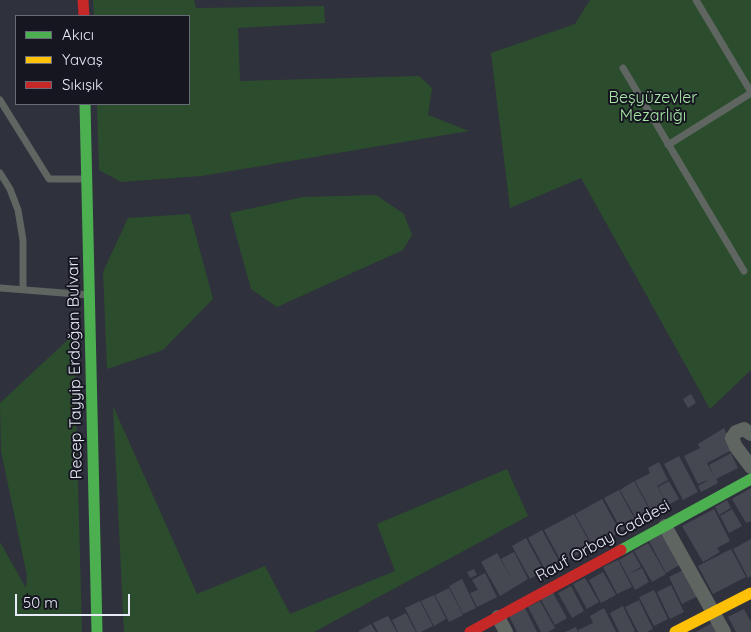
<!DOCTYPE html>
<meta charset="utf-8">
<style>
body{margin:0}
#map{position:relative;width:751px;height:632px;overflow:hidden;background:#2f313c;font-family:Quicksand,sans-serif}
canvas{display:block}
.legend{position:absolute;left:15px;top:15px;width:175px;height:90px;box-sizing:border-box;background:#15161f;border:1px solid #696b76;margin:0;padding:6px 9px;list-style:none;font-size:15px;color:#e8ebf8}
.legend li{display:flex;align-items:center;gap:10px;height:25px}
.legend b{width:25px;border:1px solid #696b76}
.scale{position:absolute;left:15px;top:594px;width:115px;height:22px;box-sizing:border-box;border:2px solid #e8ebf8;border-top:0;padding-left:6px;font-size:15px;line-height:18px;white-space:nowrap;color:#e8ebf8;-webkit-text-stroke:4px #15161f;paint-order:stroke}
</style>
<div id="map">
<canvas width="751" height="632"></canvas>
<ul class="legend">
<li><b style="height:6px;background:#4caf50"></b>Akıcı</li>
<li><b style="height:6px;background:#ffc107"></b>Yavaş</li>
<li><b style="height:6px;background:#c62828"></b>Sıkışık</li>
</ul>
<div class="scale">50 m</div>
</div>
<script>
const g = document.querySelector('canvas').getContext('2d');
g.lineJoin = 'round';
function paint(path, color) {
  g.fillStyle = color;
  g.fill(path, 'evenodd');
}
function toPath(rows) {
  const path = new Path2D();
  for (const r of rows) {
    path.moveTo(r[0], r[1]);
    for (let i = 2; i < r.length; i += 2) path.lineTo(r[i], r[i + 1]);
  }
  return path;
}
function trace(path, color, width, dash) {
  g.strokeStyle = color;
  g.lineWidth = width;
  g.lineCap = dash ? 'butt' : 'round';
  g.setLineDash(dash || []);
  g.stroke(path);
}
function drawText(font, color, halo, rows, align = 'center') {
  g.font = font + ' Quicksand,sans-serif';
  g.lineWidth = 4;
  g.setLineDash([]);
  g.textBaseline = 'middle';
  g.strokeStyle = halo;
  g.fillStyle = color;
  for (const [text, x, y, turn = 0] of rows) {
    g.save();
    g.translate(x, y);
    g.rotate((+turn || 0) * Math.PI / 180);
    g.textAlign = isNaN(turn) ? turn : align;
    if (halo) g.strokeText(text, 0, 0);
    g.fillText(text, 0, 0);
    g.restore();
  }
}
paint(toPath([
 [93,0,194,0,196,8,324,6,325,23,238,28,240,81,419,76,432,88,428,115,469,131,201,176,121,182,99,170,97,104,189,104,189,16,94,16],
 [590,0,751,0,751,370,710,409,581,178,510,208,491,53,575,24],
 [376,195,404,214,412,235,403,250,277,307,251,289,230,213,303,197],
 [190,214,213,299,163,350,107,369,103,272,128,218],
 [74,334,82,632,0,632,0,542,26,588,27,576,1,451,0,403],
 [113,406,197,594,265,566,290,614,395,571,377,524,507,469,528,516,314,632,124,632]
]), '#2c4d2d');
paint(toPath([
 [691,394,696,403,688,408,683,399],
 [724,428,734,449,707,463,714,477,709,465,731,453,738,468,716,479,718,483,701,492,698,486,710,479,698,484,684,456,700,448,698,444],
 [679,456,698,492,683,500,664,464],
 [659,462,668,480,657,486,668,506,653,514,635,481,650,473,648,468],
 [634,481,652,514,638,522,620,490],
 [669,481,679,499,668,505,658,487],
 [751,488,751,521,746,523,732,499],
 [619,490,637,523,622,531,604,498],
 [602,499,620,532,593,547,575,514],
 [727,500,731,508,719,515,715,507],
 [714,509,730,541,717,548,720,552,703,562,682,526],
 [732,509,742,526,729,533,720,516],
 [574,514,592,547,562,563,544,530],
 [542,530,560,563,546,571,528,538],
 [663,533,681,564,666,573,649,541],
 [526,538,544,571,530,579,512,546],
 [751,539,751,576,748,578,733,549],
 [648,543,666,574,652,582,634,551],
 [731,549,746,577,713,594,698,566],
 [514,552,528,579,500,596,481,562,497,553,514,584,501,559],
 [633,552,641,567,627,575,619,560],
 [618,560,632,587,617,594,603,567],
 [642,568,649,582,635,590,627,575],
 [474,569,477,575,470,578,467,572],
 [685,569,698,596,682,604,669,577],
 [603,572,616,595,601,603,589,580],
 [485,573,497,597,477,607,470,593,478,590,472,580],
 [585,578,599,602,587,609,573,584],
 [462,579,476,608,463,614,449,586],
 [671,585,684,612,670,619,657,592],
 [571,586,584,611,572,618,558,593],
 [449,588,463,615,449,622,435,595],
 [654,590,668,619,654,626,639,597],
 [552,591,567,618,555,625,540,598],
 [434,595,446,619,434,626,421,601],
 [639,600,653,629,647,632,638,632,625,607],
 [420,601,433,626,421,632,417,632,405,608],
 [540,601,555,628,548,632,541,632,528,607],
 [623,606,635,631,633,632,619,632,610,613],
 [525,608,537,632,517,632,509,616],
 [604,608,616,632,579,632,578,630,593,623,590,616],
 [744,609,751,622,751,632,736,632,728,617],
 [406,613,416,632,398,632,392,620],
 [388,616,397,632,378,632,373,623],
 [714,622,720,632,696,632],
 [371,624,376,632,359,632,359,631],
 [576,627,578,632,565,632]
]), '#464851');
trace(toPath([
 [696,0,751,92],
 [623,68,744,271],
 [0,100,49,179,84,179],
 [668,145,751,93],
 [0,173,10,189,18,210,23,240,23,289],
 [0,288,89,295]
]), '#5f6561', 7);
trace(toPath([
 [751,434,744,429,736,432,732,438,736,447,751,467],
 [665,526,724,632],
 [498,617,506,632]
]), '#5f6561', 14);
trace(toPath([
 [85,104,97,632],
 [621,550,751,479]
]), '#4caf50', 11);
trace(toPath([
 [675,632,751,593]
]), '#ffc107', 11);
trace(toPath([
 [83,0,84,16],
 [470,632,621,550]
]), '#c62828', 11);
drawText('16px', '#a8e6a6', '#15161f', [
 ["Beşyüzevler",653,98],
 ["Mezarlığı",653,116]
]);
drawText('16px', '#e8ebf8', '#15161f', [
 ["Recep Tayyip Erdoğan Bulvarı",75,368,-91],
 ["Rauf Orbay Caddesi",603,541,-29]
]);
</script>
